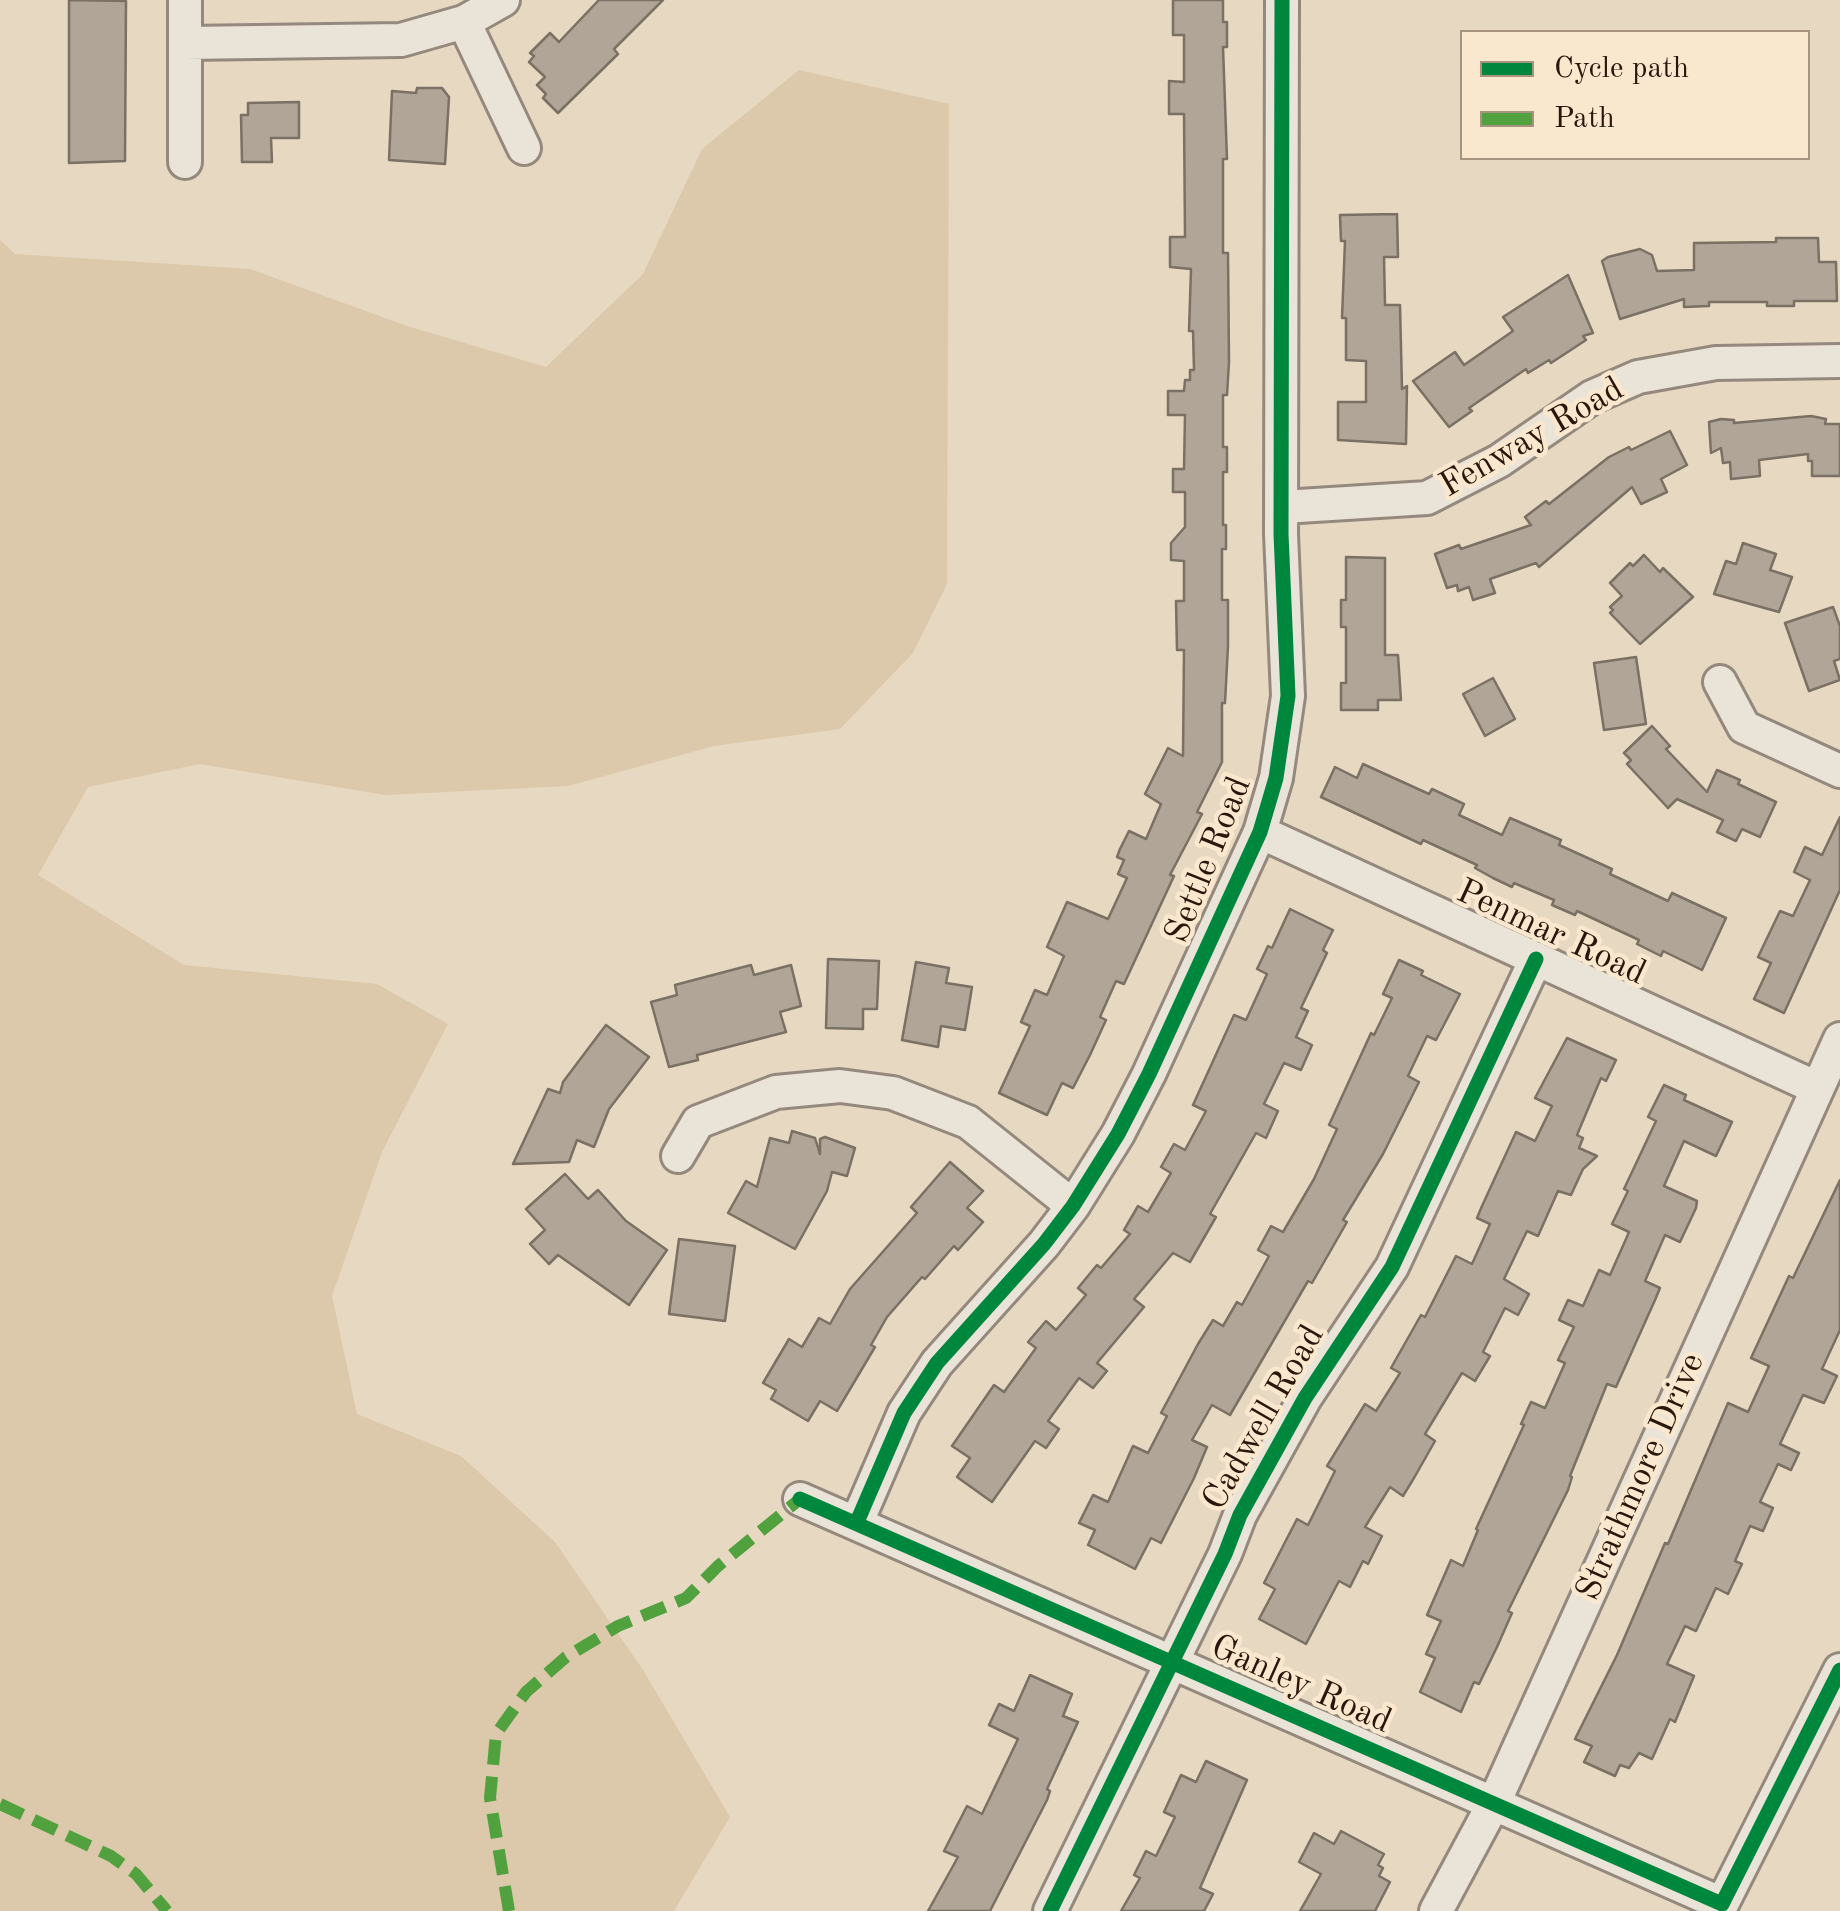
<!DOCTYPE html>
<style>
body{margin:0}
#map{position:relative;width:1840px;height:1911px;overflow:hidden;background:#e7d8c2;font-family:"Old Standard TT",serif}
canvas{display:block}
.legend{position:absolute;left:1460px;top:30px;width:350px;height:130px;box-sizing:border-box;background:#f9e8ce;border:2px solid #a79480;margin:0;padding:12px 18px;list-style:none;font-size:30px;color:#2b160c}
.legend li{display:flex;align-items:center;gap:20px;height:50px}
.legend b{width:50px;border:2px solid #a79480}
</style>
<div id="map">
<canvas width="1840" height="1911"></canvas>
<ul class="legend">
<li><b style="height:12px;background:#00873e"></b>Cycle path</li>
<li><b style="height:12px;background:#51a13e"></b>Path</li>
</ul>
</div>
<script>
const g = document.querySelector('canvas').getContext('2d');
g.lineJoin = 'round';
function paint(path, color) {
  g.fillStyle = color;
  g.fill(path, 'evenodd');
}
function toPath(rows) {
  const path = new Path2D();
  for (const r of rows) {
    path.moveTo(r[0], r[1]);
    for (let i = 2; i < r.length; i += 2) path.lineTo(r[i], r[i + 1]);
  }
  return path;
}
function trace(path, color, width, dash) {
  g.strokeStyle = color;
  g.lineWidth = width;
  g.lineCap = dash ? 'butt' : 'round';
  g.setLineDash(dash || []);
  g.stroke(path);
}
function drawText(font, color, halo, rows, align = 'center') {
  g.font = font + ' "Old Standard TT",serif';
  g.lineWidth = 9;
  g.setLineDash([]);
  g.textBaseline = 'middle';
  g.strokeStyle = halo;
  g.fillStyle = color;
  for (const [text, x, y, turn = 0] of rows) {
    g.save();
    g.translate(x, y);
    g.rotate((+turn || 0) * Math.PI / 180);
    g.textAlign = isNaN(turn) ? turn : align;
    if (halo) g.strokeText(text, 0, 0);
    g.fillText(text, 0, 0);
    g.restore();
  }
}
paint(toPath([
 [799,70,949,104,947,584,913,653,840,729,714,746,568,786,385,795,200,764,88,787,38,875,184,965,377,984,448,1024,382,1152,332,1296,357,1414,461,1456,555,1542,643,1670,730,1817,674,1911,0,1911,0,240,15,254,250,269,407,326,546,367,643,274,702,149]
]), '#dcc8aa');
const building = toPath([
 [69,0,126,1,125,161,69,163,69,0],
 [599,0,663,0,614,49,618,54,558,113,543,98,546,94,537,85,545,77,529,62,534,56,530,53,550,33,559,42,599,0],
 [1173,0,1223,0,1223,22,1227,22,1227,47,1223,47,1227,159,1223,159,1223,253,1228,253,1229,362,1227,395,1223,395,1223,447,1227,447,1227,472,1223,472,1223,525,1226,525,1226,549,1222,549,1222,600,1228,600,1228,646,1225,703,1222,703,1222,762,1197,812,1202,814,1170,875,1174,876,1124,984,1116,981,1100,1017,1106,1020,1090,1055,1073,1088,1062,1083,1047,1115,999,1093,1030,1026,1021,1022,1035,990,1047,995,1064,956,1047,947,1067,902,1108,919,1127,878,1118,874,1124,860,1117,857,1120,849,1129,831,1146,839,1161,804,1145,794,1168,748,1183,756,1184,650,1177,650,1176,601,1184,601,1184,561,1171,560,1171,543,1185,527,1185,492,1173,492,1173,469,1184,469,1185,415,1168,415,1168,391,1184,391,1185,380,1190,380,1190,370,1194,370,1193,331,1189,331,1191,269,1170,267,1170,237,1185,237,1184,114,1169,114,1169,81,1184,82,1184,35,1173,35,1173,0],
 [417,88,442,88,449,97,445,164,389,160,392,91,416,93,417,88],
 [299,102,299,138,271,138,272,162,242,162,241,115,248,115,248,103,299,102],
 [1397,214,1398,257,1384,257,1385,305,1400,305,1402,389,1407,386,1406,444,1338,440,1338,402,1366,402,1366,361,1346,360,1346,318,1342,318,1345,241,1341,241,1340,215,1397,214],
 [1776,238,1818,238,1819,262,1836,262,1837,301,1794,301,1794,306,1767,306,1767,302,1709,302,1709,306,1684,307,1684,299,1620,319,1602,261,1608,257,1640,249,1652,255,1657,271,1694,270,1694,243,1776,242,1776,238],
 [1568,275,1593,333,1583,336,1586,340,1551,363,1549,360,1528,373,1526,369,1469,408,1472,411,1449,427,1413,381,1455,352,1464,365,1513,331,1503,317,1568,275],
 [1811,416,1826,419,1825,424,1840,424,1840,476,1812,476,1812,461,1808,461,1808,454,1759,460,1760,476,1731,479,1730,462,1723,463,1721,448,1711,453,1709,422,1721,419,1734,420,1734,423,1811,416],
 [1670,431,1687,465,1661,479,1667,492,1641,504,1632,487,1539,567,1536,563,1490,579,1495,593,1473,600,1469,587,1458,591,1457,585,1447,588,1435,554,1459,545,1461,549,1531,525,1525,517,1546,501,1549,504,1609,457,1629,447,1631,450,1670,431],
 [1743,543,1776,554,1770,570,1792,577,1779,612,1714,594,1726,561,1736,564,1743,543],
 [1644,555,1660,572,1663,568,1693,597,1640,644,1610,613,1613,610,1610,607,1622,596,1610,583,1630,563,1633,566,1644,555],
 [1346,557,1385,558,1385,655,1398,655,1401,700,1378,700,1378,710,1341,710,1341,683,1346,683,1346,627,1341,627,1341,600,1346,600,1346,557],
 [1833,607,1840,626,1840,659,1834,661,1840,680,1809,691,1785,623,1833,607],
 [1636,657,1646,724,1604,730,1594,663,1636,657],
 [1493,678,1515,719,1485,736,1463,694,1493,678],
 [1652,726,1670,746,1666,749,1707,792,1717,770,1740,780,1738,784,1776,802,1760,837,1742,829,1736,841,1717,832,1723,820,1677,799,1668,808,1627,764,1631,760,1624,753,1652,726],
 [1363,764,1429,794,1432,789,1464,804,1459,815,1502,835,1510,818,1561,840,1559,845,1612,869,1610,874,1668,901,1672,893,1726,918,1702,970,1663,951,1661,956,1637,944,1639,940,1577,911,1575,915,1552,905,1554,900,1514,883,1512,887,1493,878,1475,868,1477,865,1423,840,1421,844,1321,797,1335,767,1357,778,1363,764],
 [1840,817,1840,890,1784,1013,1754,999,1771,963,1758,957,1780,911,1793,916,1810,880,1794,872,1805,847,1822,855,1840,817],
 [1290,909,1333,930,1323,950,1327,953,1301,1008,1308,1011,1296,1037,1312,1045,1301,1070,1284,1063,1264,1104,1278,1111,1266,1138,1256,1133,1210,1214,1216,1217,1190,1262,1173,1253,1134,1299,1144,1307,1097,1363,1107,1371,1093,1388,1079,1378,1048,1421,1059,1429,1046,1448,1035,1441,992,1502,957,1477,970,1458,952,1446,994,1385,1004,1392,1036,1348,1028,1342,1046,1321,1056,1330,1086,1295,1078,1288,1097,1265,1101,1268,1130,1234,1124,1230,1138,1206,1148,1212,1171,1173,1161,1167,1174,1144,1185,1150,1206,1111,1193,1105,1234,1015,1246,1020,1267,974,1257,969,1268,946,1272,948,1290,909],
 [828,959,879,961,877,1009,863,1009,863,1029,826,1028,828,959],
 [1399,960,1423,971,1421,975,1460,994,1436,1040,1427,1036,1408,1076,1419,1082,1383,1154,1343,1220,1347,1222,1312,1283,1308,1281,1230,1415,1212,1405,1192,1440,1207,1447,1194,1478,1161,1543,1151,1538,1135,1569,1088,1545,1095,1530,1079,1523,1093,1495,1108,1502,1133,1446,1148,1453,1167,1416,1161,1413,1198,1344,1213,1320,1223,1326,1237,1302,1242,1305,1269,1256,1258,1250,1271,1226,1283,1232,1314,1179,1337,1129,1329,1125,1371,1033,1374,1035,1392,998,1383,994,1399,960],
 [916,962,949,968,946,983,972,987,965,1030,941,1026,938,1047,902,1040,916,962],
 [751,965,754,975,791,965,801,1006,780,1012,786,1032,697,1055,698,1060,669,1067,651,1002,677,995,675,985,751,965],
 [606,1025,649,1057,609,1109,594,1147,577,1140,569,1162,513,1164,548,1089,560,1093,563,1082,606,1025],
 [1567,1038,1616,1060,1606,1081,1601,1078,1577,1135,1583,1138,1579,1148,1597,1156,1583,1169,1571,1195,1558,1191,1538,1236,1527,1231,1504,1279,1529,1294,1518,1315,1505,1308,1483,1352,1490,1356,1475,1381,1462,1373,1425,1434,1435,1441,1414,1478,1403,1496,1390,1487,1365,1527,1382,1536,1368,1564,1363,1561,1350,1587,1339,1581,1306,1644,1259,1619,1275,1589,1264,1583,1297,1519,1308,1525,1335,1471,1327,1466,1365,1404,1376,1411,1400,1373,1391,1368,1421,1315,1425,1317,1456,1256,1472,1264,1490,1224,1477,1218,1482,1206,1516,1132,1535,1141,1552,1106,1535,1098,1567,1038],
 [1664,1085,1686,1095,1684,1100,1732,1122,1716,1156,1684,1141,1664,1186,1697,1201,1696,1208,1680,1242,1665,1235,1645,1281,1660,1288,1655,1300,1616,1387,1607,1384,1570,1476,1572,1477,1568,1490,1508,1611,1512,1613,1497,1647,1479,1684,1474,1682,1461,1712,1420,1692,1435,1658,1426,1654,1441,1621,1427,1615,1451,1560,1463,1566,1478,1530,1476,1529,1524,1425,1521,1424,1531,1402,1545,1408,1565,1363,1558,1360,1574,1327,1559,1320,1568,1300,1583,1306,1599,1270,1610,1275,1626,1239,1629,1232,1612,1224,1628,1191,1624,1189,1656,1121,1648,1117,1664,1085],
 [792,1131,815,1138,820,1154,820,1139,825,1137,855,1148,847,1176,832,1172,827,1191,795,1249,728,1213,746,1181,757,1187,770,1138,789,1143,792,1131],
 [950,1162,983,1191,967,1208,983,1222,958,1250,954,1246,925,1279,922,1277,887,1317,871,1345,875,1347,837,1411,820,1401,808,1421,771,1399,776,1390,763,1383,789,1339,802,1347,819,1318,830,1324,850,1289,917,1213,911,1207,950,1162],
 [565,1174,588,1199,598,1190,626,1221,667,1250,629,1305,558,1255,549,1264,530,1244,545,1230,526,1209,565,1174],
 [1840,1180,1840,1330,1822,1369,1837,1376,1824,1403,1803,1395,1780,1444,1799,1453,1791,1470,1778,1464,1760,1502,1773,1508,1763,1531,1750,1526,1735,1561,1742,1564,1728,1594,1716,1588,1696,1631,1685,1626,1667,1664,1694,1676,1675,1722,1670,1719,1652,1759,1639,1753,1629,1768,1620,1765,1615,1776,1584,1762,1592,1746,1575,1739,1617,1655,1665,1543,1668,1544,1728,1403,1748,1412,1769,1366,1751,1358,1789,1276,1793,1278,1840,1180],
 [679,1239,735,1246,725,1321,669,1314,679,1239],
 [1030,1675,1072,1694,1063,1716,1078,1722,1047,1789,1050,1791,1047,1800,990,1911,928,1911,958,1857,944,1851,967,1806,982,1814,1018,1739,989,1725,999,1704,1014,1711,1030,1675],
 [1206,1761,1247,1780,1200,1888,1213,1894,1204,1911,1121,1911,1140,1878,1134,1875,1146,1851,1156,1856,1175,1817,1164,1812,1181,1775,1196,1782,1206,1761],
 [1341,1831,1384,1854,1378,1865,1383,1868,1379,1876,1390,1882,1375,1911,1300,1911,1321,1874,1299,1862,1314,1833,1334,1844,1341,1831]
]);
paint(building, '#b1a597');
trace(building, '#7a7063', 2.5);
const minor = toPath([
 [185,0,185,162],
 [464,22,524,148],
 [185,43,401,40,464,22,503,0],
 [1283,507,1427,498,1499,461,1592,397,1638,377,1716,363,1840,361],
 [1720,682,1744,727,1840,771],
 [1260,832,1817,1088],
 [678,1156,698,1122,776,1092,840,1086,893,1093,968,1122,1073,1206],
 [800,1499,1722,1904,1840,1670],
 [857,1522,904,1413,937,1363,1044,1244,1073,1206,1118,1134,1149,1074,1260,832,1276,778,1288,696,1281,534,1282,0],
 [1050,1911,1225,1554,1240,1515,1305,1398,1392,1267,1536,959],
 [1436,1911,1494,1803,1840,1039]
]);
trace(minor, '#94897c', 38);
trace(minor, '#eae3d8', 32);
trace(toPath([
 [0,1804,111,1856,136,1874,167,1911],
 [509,1911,490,1798,496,1734,526,1692,566,1657,618,1626,686,1598,718,1566,800,1499]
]), '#51a13e', 12, [25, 12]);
trace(toPath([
 [800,1499,1722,1904,1840,1670],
 [857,1522,904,1413,937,1363,1044,1244,1073,1206,1118,1134,1149,1074,1260,832,1276,778,1288,696,1281,534,1282,0],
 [1050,1911,1225,1554,1240,1515,1305,1398,1392,1267,1536,959]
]), '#00873e', 15);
drawText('35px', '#2b160c', '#f9e8ce', [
 ["Fenway Road",1532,438,-30],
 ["Settle Road",1209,860,-68],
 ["Penmar Road",1551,933,25],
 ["Cadwell Road",1264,1418,-60],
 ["Strathmore Drive",1641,1477,-66],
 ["Ganley Road",1301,1685,24]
]);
</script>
